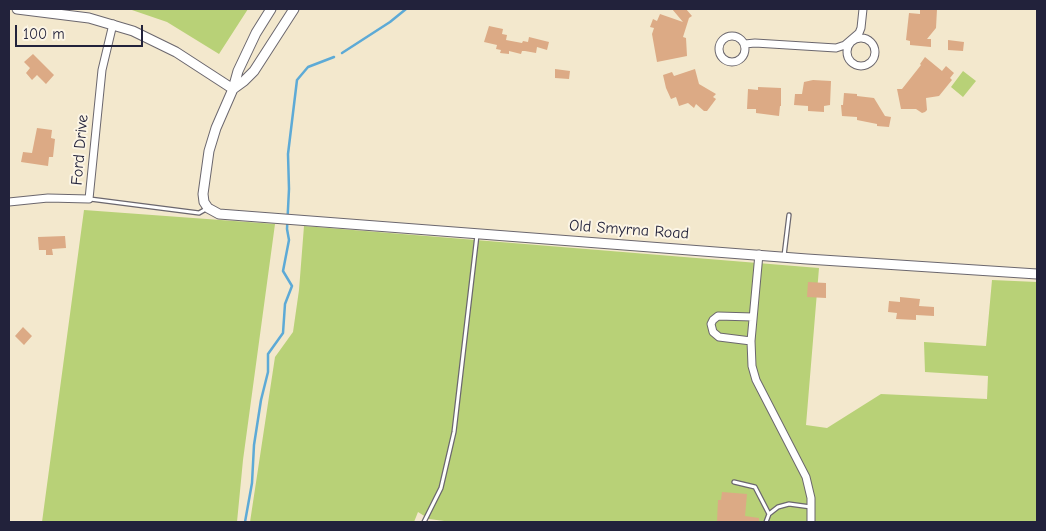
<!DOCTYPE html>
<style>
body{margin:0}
#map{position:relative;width:1046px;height:531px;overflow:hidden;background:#f3e8cd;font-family:"Comic Neue",sans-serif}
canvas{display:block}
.frame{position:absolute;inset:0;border:10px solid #22223b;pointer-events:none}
.scale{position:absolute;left:15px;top:25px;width:128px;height:22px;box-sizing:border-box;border:2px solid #22223b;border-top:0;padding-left:6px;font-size:15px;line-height:18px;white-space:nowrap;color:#22223b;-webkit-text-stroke:4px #fcf5e5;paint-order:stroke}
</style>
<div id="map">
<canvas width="1046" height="531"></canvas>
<div class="frame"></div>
<div class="scale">100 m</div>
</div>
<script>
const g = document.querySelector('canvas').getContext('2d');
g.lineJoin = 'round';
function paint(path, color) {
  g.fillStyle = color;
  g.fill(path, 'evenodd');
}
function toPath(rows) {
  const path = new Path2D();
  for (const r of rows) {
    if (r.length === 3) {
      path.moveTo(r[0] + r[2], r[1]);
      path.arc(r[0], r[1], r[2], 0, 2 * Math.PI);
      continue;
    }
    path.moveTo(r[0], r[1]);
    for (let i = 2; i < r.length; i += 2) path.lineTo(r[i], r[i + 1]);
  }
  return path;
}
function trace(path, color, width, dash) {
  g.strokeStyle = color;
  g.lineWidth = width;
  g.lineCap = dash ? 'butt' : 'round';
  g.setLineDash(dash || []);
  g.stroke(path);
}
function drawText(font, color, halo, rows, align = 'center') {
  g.font = font + ' "Comic Neue",sans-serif';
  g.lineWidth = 4;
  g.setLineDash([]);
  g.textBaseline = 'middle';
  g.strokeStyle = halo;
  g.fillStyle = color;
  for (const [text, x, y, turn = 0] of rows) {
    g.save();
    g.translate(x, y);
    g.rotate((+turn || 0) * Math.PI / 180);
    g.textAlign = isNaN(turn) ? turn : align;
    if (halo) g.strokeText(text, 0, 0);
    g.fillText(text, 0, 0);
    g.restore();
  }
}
paint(toPath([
 [129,9,248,9,219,54,167,22],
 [963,71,976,81,963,97,951,87],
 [84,210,275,224,243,460,237,522,42,522],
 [304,226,819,268,806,425,827,428,881,394,987,399,988,376,925,372,924,342,986,346,992,280,1037,282,1037,522,452,522,429,519,418,512,414,522,250,522,275,357,293,332,299,290]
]), '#b8d177');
trace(toPath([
 [342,53,390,22,406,9],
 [245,522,252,483,254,445,261,400,268,372,268,354,283,333,285,304,292,286,283,271,289,240,287,229,289,189,288,154,297,80,308,67,334,57]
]), '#5daad6', 2.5);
paint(toPath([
 [672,9,686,9,692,16,689,18,683,37,686,38,687,56,657,62,652,34,654,28,650,27,653,19,657,21,660,14,683,22],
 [920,9,937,9,936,28,927,39,931,39,931,47,910,45,910,41,906,40,909,13,920,14],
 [489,26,503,29,502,34,507,35,506,40,522,43,523,41,528,42,529,37,549,42,547,50,537,47,536,53,525,51,522,51,521,54,509,51,509,54,500,53,501,50,496,49,497,45,484,42],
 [948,40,964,42,963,51,948,50],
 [33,54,54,75,46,84,37,75,32,80,26,73,30,68,24,62],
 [925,57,942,71,946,66,954,73,950,78,952,80,939,96,926,98,927,110,925,112,922,113,916,109,901,109,897,89,902,89,921,65,920,64],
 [555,69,570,71,569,79,555,78],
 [695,69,699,84,716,94,713,97,716,99,707,111,704,111,696,104,694,108,688,103,679,106,676,97,671,99,666,88,663,75,672,72,674,76],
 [813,80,831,81,830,105,824,106,824,112,808,111,808,106,794,105,795,94,802,94,804,82],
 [758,87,781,88,781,106,780,106,779,116,756,113,756,109,747,109,748,89,758,90],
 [844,93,857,94,857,96,874,98,885,116,891,117,889,127,877,126,877,124,857,120,857,117,842,116,841,105,843,105],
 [37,128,52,130,51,138,55,139,53,157,49,157,48,166,21,162,23,152,32,153],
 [65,236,66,248,52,249,53,255,46,255,46,250,39,250,38,237],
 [808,282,826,283,826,298,807,297],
 [900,297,920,299,919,306,934,307,934,316,916,315,916,320,896,319,897,313,888,312,889,301,900,302],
 [23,327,32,336,24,345,15,336],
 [722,492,747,494,745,516,759,518,759,522,717,522,718,500,721,500]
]), '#dcaa85');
const lane = toPath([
 [90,199,199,213,206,209],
 [784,256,789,215],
 [734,482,755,487,769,514],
 [424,522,441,488,454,432,477,235],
 [766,522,769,514,778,507,789,504,811,507]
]);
const street = toPath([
 [732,49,13],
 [861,52,14],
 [745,44,755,43,836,48,845,45,859,33,861,28,863,9],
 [9,202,48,198,89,199,102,70,113,24],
 [759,254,751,341,752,366,756,380,806,477,811,498,811,522],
 [751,341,719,337,713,332,711,324,713,320,718,316,753,317]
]);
const secondary = toPath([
 [17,9,89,18,133,31,176,52,233,89],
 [271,9,256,33,238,71,233,89,216,128,209,151,203,194,204,202,208,208,219,214,807,259,1037,274],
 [233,89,244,81,254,71,294,9]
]);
trace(lane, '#6b676e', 5.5);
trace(street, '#6b676e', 9);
trace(secondary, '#6b676e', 11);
trace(lane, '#fff', 3);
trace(street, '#fff', 7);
trace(secondary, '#fff', 9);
drawText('16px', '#22223b', '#fcf5e5', [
 ["Ford Drive",80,150,-85],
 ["Old Smyrna Road",629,230,4]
]);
</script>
